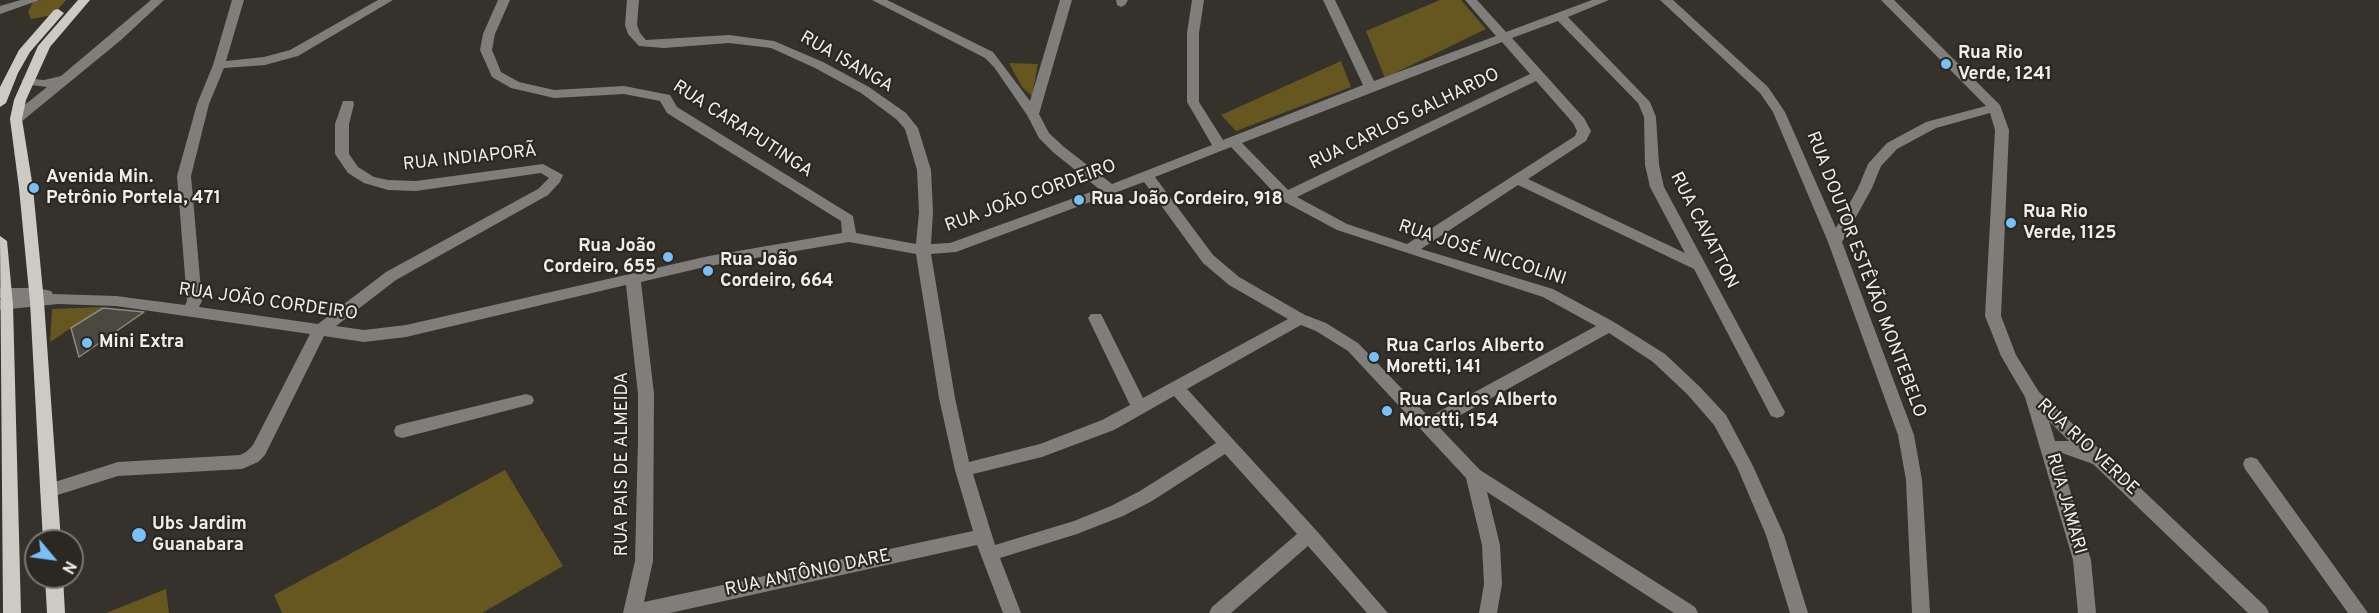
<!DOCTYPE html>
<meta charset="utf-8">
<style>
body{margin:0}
#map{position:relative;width:2379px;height:613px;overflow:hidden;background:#34322a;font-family:Overpass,sans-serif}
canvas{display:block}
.north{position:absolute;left:24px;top:529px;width:60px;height:60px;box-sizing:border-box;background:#2a2820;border:2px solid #797770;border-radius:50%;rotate:119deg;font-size:16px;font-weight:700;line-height:24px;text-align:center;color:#f0eee9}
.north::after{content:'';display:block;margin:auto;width:21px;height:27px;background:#79bff8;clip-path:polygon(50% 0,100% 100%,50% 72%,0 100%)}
</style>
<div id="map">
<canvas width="2379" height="613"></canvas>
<div class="north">N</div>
</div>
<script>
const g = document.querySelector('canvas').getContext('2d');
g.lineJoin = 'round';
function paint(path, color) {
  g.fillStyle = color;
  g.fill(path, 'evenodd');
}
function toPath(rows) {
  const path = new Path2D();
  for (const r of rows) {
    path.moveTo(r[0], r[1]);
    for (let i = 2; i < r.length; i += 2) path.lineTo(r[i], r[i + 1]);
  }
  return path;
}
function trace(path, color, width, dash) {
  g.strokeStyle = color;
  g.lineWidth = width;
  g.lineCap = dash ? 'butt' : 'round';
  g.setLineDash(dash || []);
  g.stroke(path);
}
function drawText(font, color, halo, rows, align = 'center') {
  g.font = font + ' Overpass,sans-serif';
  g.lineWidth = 4.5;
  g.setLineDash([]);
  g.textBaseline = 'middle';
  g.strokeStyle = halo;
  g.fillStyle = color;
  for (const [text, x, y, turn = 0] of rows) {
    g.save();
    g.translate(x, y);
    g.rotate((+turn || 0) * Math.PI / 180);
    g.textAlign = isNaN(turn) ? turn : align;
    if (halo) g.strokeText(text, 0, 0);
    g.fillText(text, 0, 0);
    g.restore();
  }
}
paint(toPath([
 [42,0,66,0,53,15,31,19,28,12,33,2],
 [1440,0,1461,0,1486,29,1385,78,1366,31],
 [1341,61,1351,87,1236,131,1221,115],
 [1009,63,1038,64,1032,96,1022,87],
 [103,307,71,328,50,342,52,309],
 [505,470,563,566,482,613,282,613,274,595],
 [166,589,169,613,106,613]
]), '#65571f');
const building = toPath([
 [103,308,144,312,79,357,71,328,103,308]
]);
paint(building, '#4b4840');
trace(building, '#8c8980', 1.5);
paint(toPath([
 [21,0,40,0,0,14,0,6,21,0],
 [151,0,164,0,121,40,21,122,11,122,10,119,11,116,47,87,24,84,22,81,24,78,44,80,61,76,151,0],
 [232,0,244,0,226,61,264,57,290,50,378,0,393,0,298,56,265,65,224,68,209,104,191,176,202,301,199,307,318,324,386,272,538,189,549,178,541,173,416,191,388,190,364,183,348,173,335,154,335,124,343,101,353,101,354,104,349,124,349,154,358,167,374,177,388,180,416,181,543,164,563,175,560,182,548,195,396,280,336,326,364,330,406,325,709,256,842,233,841,221,667,113,660,101,624,94,554,98,511,88,492,77,480,50,483,34,498,0,510,0,495,34,492,50,501,72,519,82,554,90,624,86,670,95,677,107,853,216,856,233,916,244,919,212,917,170,905,129,896,119,861,93,815,68,771,48,729,43,664,48,639,46,628,34,625,25,627,0,639,0,637,25,640,33,646,40,729,35,774,41,823,62,869,87,906,113,918,128,931,170,933,212,931,244,950,243,1099,189,1054,153,1039,138,1027,115,994,67,985,58,872,0,887,0,993,52,1030,101,1060,0,1072,0,1039,114,1049,133,1064,147,1112,184,1212,145,1187,102,1187,33,1192,0,1204,0,1199,33,1199,102,1223,140,1363,85,1323,0,1335,0,1374,81,1496,36,1465,0,1477,0,1506,32,1592,0,1609,0,1568,17,1650,102,1656,117,1659,165,1664,187,1785,412,1783,416,1777,418,1771,416,1694,269,1518,185,1421,249,1553,289,1614,322,1665,354,1700,387,1726,415,1753,466,1784,535,1808,613,1790,613,1766,535,1737,467,1714,425,1688,395,1653,362,1609,333,1439,427,1480,470,1695,607,1698,613,1674,613,1487,492,1500,545,1502,584,1497,613,1479,613,1484,584,1482,545,1466,478,1348,351,1316,331,1301,325,1187,389,1315,529,1388,613,1367,613,1308,546,1231,613,1209,613,1212,607,1297,534,1225,454,1152,501,1123,516,1077,534,1000,558,1021,613,1003,613,977,545,670,613,623,613,635,561,638,440,638,394,626,285,406,337,364,342,324,336,265,455,258,462,242,469,118,476,48,498,42,496,40,491,42,486,118,462,240,455,246,452,253,445,310,334,116,306,58,304,0,310,0,300,11,298,0,298,0,288,37,288,51,291,53,294,116,296,185,305,187,301,177,176,197,104,213,65,232,0],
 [1558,21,1638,103,1644,117,1645,165,1650,187,1685,253,1528,179,1586,141,1591,131,1584,118,1512,38,1558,21],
 [1502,42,1530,74,1288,190,1242,143,1502,42],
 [1536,81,1573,123,1577,131,1575,136,1407,244,1347,224,1297,197,1536,81],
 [1231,147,1281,200,1337,230,1543,297,1596,326,1429,417,1358,343,1326,323,1305,315,1239,277,1213,255,1155,177,1231,147],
 [1144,182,1203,263,1229,285,1288,319,1143,398,1101,314,1091,314,1088,318,1130,405,1102,420,1040,444,969,462,955,398,931,254,956,252,1144,182],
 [849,242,916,254,939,398,955,470,973,531,644,602,653,561,654,394,641,282,709,266,849,242],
 [1174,396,1216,443,1140,491,1111,506,1074,521,995,545,973,474,1042,457,1114,430,1174,396],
 [1116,0,1128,0,1125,5,1121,7,1117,5,1116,0],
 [1660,0,1673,0,1768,87,1785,112,1836,228,1858,188,1868,164,1887,143,1926,122,1986,106,1881,0,1894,0,2000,105,2009,130,2001,316,2016,355,2039,392,2266,607,2269,613,2248,613,2093,464,2062,453,2060,457,2091,560,2096,613,2078,613,2073,560,2025,397,2001,356,1985,316,1995,130,1990,113,1936,128,1897,149,1881,166,1872,188,1842,242,1914,435,1922,480,1930,613,1912,613,1906,480,1898,435,1828,242,1773,112,1760,93,1660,0],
 [2049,421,2069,441,2055,441,2049,421],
 [526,394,532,396,534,400,532,404,402,438,396,436,394,431,396,426,402,424,526,394],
 [2251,457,2257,459,2368,613,2348,613,2245,469,2243,464,2245,459,2251,457]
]), '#7f7e7a');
paint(toPath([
 [78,0,90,0,50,47,26,100,22,119,33,188,44,302,61,541,43,541,30,302,19,188,10,119,14,100,38,46,78,0],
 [58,9,64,13,30,52,18,73,6,103,0,107,0,87,19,50,54,10,58,9],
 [0,236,7,241,13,305,21,613,3,613,0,236],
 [45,577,63,577,65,613,47,613,45,577]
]), '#cccac2');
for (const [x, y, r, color] of [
 [1946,64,6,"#79bff8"],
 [34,188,6,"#79bff8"],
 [1079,200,6,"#79bff8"],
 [2011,223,6,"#79bff8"],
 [668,257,6,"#79bff8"],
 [708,271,6,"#79bff8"],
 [87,343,6,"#79bff8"],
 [1374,357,6,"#79bff8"],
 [1387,411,6,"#79bff8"],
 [139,535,8,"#79bff8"]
]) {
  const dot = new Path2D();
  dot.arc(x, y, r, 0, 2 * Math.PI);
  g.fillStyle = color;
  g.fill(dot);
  trace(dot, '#2a2820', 2);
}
drawText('bold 18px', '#f0eee9', '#2a2820', [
 ["Rua Rio",1958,54],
 ["Verde, 1241",1958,75],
 ["Avenida Min.",46,178],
 ["Petrônio Portela, 471",46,199],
 ["Rua João Cordeiro, 918",1091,200],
 ["Rua Rio",2023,213],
 ["Verde, 1125",2023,234],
 ["Rua João",656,247,"right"],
 ["Cordeiro, 655",656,268,"right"],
 ["Rua João",720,261],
 ["Cordeiro, 664",720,282],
 ["Mini Extra",99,343],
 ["Rua Carlos Alberto",1386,347],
 ["Moretti, 141",1386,368],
 ["Rua Carlos Alberto",1399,401],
 ["Moretti, 154",1399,422],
 ["Ubs Jardim",152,525],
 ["Guanabara",152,546]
], 'left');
drawText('18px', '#f0eee9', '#2a2820', [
 ["RUA ISANGA",846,63,30],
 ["RUA CARLOS GALHARDO",1405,120,-26],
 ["RUA CARAPUTINGA",742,130,33],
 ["RUA INDIAPORÃ",470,159,-6],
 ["RUA JOÃO CORDEIRO",1031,197,-20],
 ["RUA CAVATTON",1703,231,63],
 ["RUA JOSÉ NICCOLINI",1482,254,18],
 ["RUA DOUTOR ESTÊVÃO MONTEBELO",1865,275,69],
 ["RUA JOÃO CORDEIRO",268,303,8],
 ["RUA RIO VERDE",2087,448,43],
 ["RUA PAIS DE ALMEIDA",623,464,-90],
 ["RUA JAMARI",2065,504,74],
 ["RUA ANTÔNIO DARE",808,574,-12]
]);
</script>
